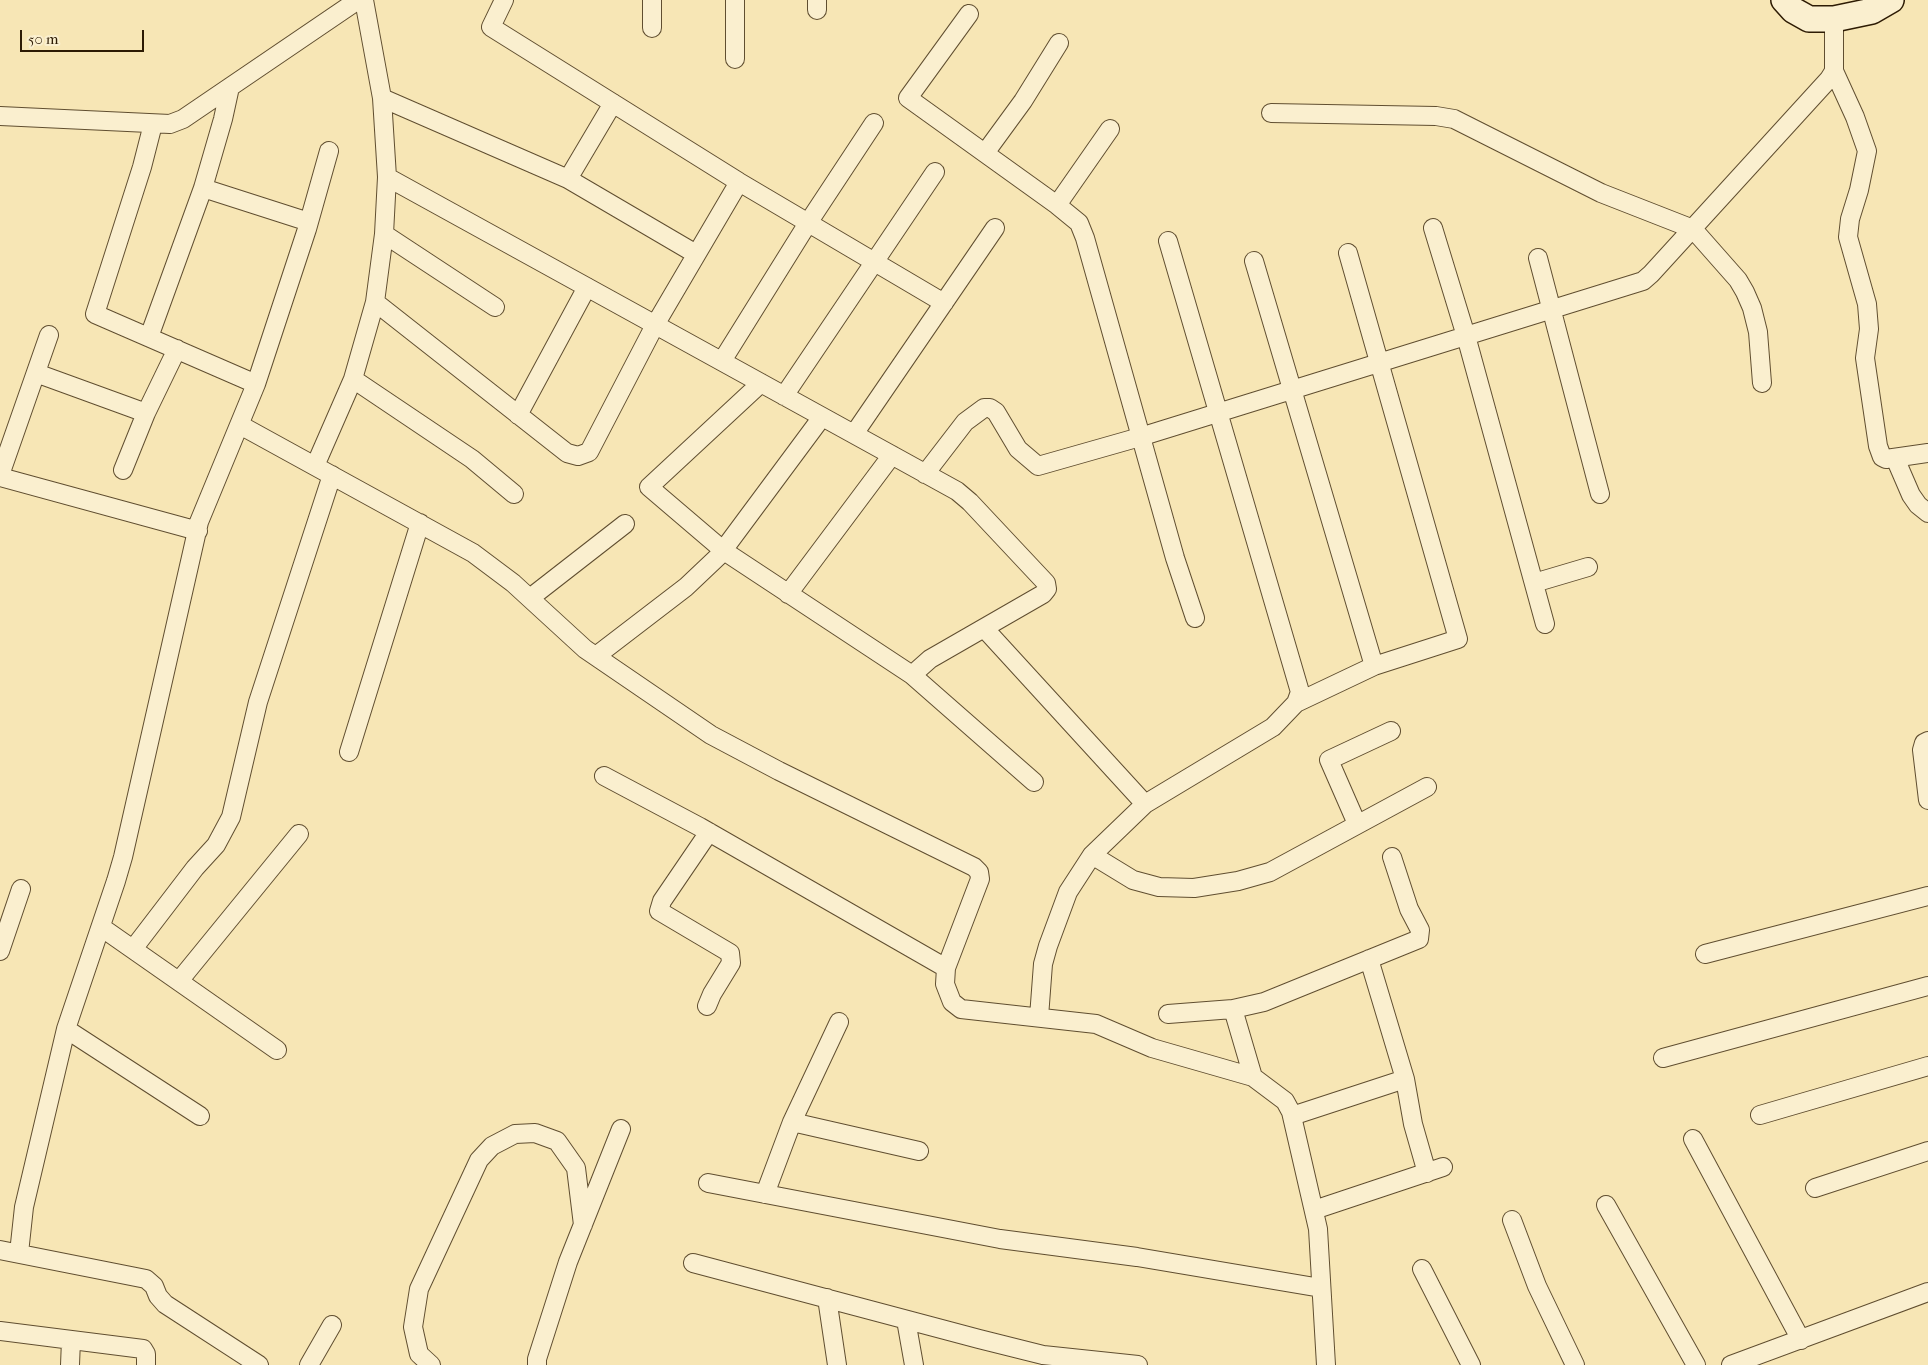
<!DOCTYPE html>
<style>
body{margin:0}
#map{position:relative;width:1928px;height:1365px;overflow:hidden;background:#f7e6b5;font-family:"IM FELL French Canon",serif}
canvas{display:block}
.scale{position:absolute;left:20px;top:30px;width:124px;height:22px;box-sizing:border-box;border:2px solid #2d1b04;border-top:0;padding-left:6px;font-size:15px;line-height:18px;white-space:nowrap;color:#2d1b04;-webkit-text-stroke:4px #faefcf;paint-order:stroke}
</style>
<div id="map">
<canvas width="1928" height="1365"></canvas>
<div class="scale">50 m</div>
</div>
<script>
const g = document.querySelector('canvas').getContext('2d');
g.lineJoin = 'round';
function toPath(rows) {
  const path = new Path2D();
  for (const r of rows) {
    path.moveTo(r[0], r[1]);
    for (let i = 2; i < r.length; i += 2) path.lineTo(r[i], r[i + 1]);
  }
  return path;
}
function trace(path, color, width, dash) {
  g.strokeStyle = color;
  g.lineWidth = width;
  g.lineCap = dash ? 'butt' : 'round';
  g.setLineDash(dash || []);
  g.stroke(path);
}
const street = toPath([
 [504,0,491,27,739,182,944,303],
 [652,0,652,28],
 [817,10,817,0],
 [969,14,908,98,1057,205,1079,223,1085,238,1175,558,1195,618],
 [735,59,735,0],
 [1834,71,1855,117,1867,151,1859,190,1850,219,1848,237,1867,304,1869,329,1865,358,1878,446,1882,457,1886,459,1928,453],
 [382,98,568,179,696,254],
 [1271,113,1436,116,1454,119,1601,193,1693,229,1738,280,1745,292,1752,308,1758,332,1762,383],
 [0,116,170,124,183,119,358,0],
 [153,124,142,167,95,314,256,384],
 [985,153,1023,101,1059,43],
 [387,177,957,491,970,502,1046,583,1047,589,1043,594,930,659,912,675],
 [568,179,613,103],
 [203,188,309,222],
 [1057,205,1110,129],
 [1433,228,1466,336,1545,624],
 [384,234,495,307],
 [1538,258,1600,494],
 [1254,261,1374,666],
 [375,302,567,453,578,456,589,452,655,325,739,182],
 [149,337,203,188,223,119,230,87],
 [722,361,808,223,874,123],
 [36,373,146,413],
 [353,379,472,459,514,494],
 [784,396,935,172],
 [518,415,587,287],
 [822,417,727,545,724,551,912,675,1034,782],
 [240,425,473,553,513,583,585,649,711,735,779,771,974,867,979,872,980,879,946,968,945,984,952,1002,961,1009,1096,1024,1152,1048,1253,1077,1285,1101,1291,1112,1318,1229,1326,1365],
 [854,434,995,228],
 [1895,458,1911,495,1918,505,1928,513],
 [315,466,353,379,375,302,384,234,387,177,382,98,364,0],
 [123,470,146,413,177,349],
 [925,474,965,422,984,408,990,408,996,412,1018,449,1038,466,1140,437,1643,281,1651,274,1829,79,1834,71,1834,19],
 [0,475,49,335],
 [0,477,198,531],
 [1534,583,1588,567],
 [788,594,892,455],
 [530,598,625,524],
 [984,628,1145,804],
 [596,656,686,587,724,551,649,487,761,383],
 [1296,703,1374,666,1458,639,1348,253],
 [1928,741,1924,743,1922,750,1928,800],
 [349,752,420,523],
 [604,776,700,827,946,968],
 [1357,824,1329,760,1391,731],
 [1092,855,1133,880,1159,887,1194,888,1238,881,1270,872,1427,787],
 [101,927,277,1050],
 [133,949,195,868,216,845,231,817,258,702,332,475],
 [0,951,21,889],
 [1705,954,1928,896],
 [1369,959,1405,1079,1413,1124,1427,1173],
 [179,981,299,834],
 [707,1006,712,994,731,963,730,953,659,911,662,901,709,832],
 [1233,1009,1253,1077],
 [1168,1014,1233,1009,1264,1002,1419,939,1420,930,1409,909,1392,857],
 [1039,1017,1043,964,1048,946,1068,892,1092,855,1145,804,1273,727,1296,703,1300,692,1168,241],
 [66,1029,200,1116],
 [1663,1058,1928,986],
 [1760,1115,1928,1066],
 [1292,1116,1405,1079],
 [792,1122,919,1151],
 [1693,1139,1801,1340],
 [708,1183,1000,1239,1137,1257,1321,1288],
 [1815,1188,1928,1151],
 [765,1194,792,1122,839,1022],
 [1606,1205,1696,1365],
 [1314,1210,1443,1167],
 [1512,1220,1537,1286,1575,1365],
 [0,1250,146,1279,154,1286,158,1296,165,1304,259,1365],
 [19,1253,24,1207,66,1029,116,881,123,857,199,522,256,384,307,229,329,151],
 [693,1263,979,1339,1043,1355,1138,1365],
 [1422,1269,1471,1365],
 [827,1298,837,1365],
 [906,1320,914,1365],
 [0,1331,143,1349,146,1354,146,1365],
 [70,1365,71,1340],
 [309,1365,332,1325],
 [431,1365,419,1354,413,1327,419,1289,479,1160,492,1146,515,1134,535,1133,557,1141,576,1168,583,1225],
 [537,1365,537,1359,568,1262,621,1129],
 [1731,1365,1928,1292]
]);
const secondary = toPath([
 [1784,0,1793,10,1809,19,1834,19,1872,11,1891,0]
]);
trace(street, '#604e30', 20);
trace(secondary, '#2d1b04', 28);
trace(street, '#faefcf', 18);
trace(secondary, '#faefcf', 25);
</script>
